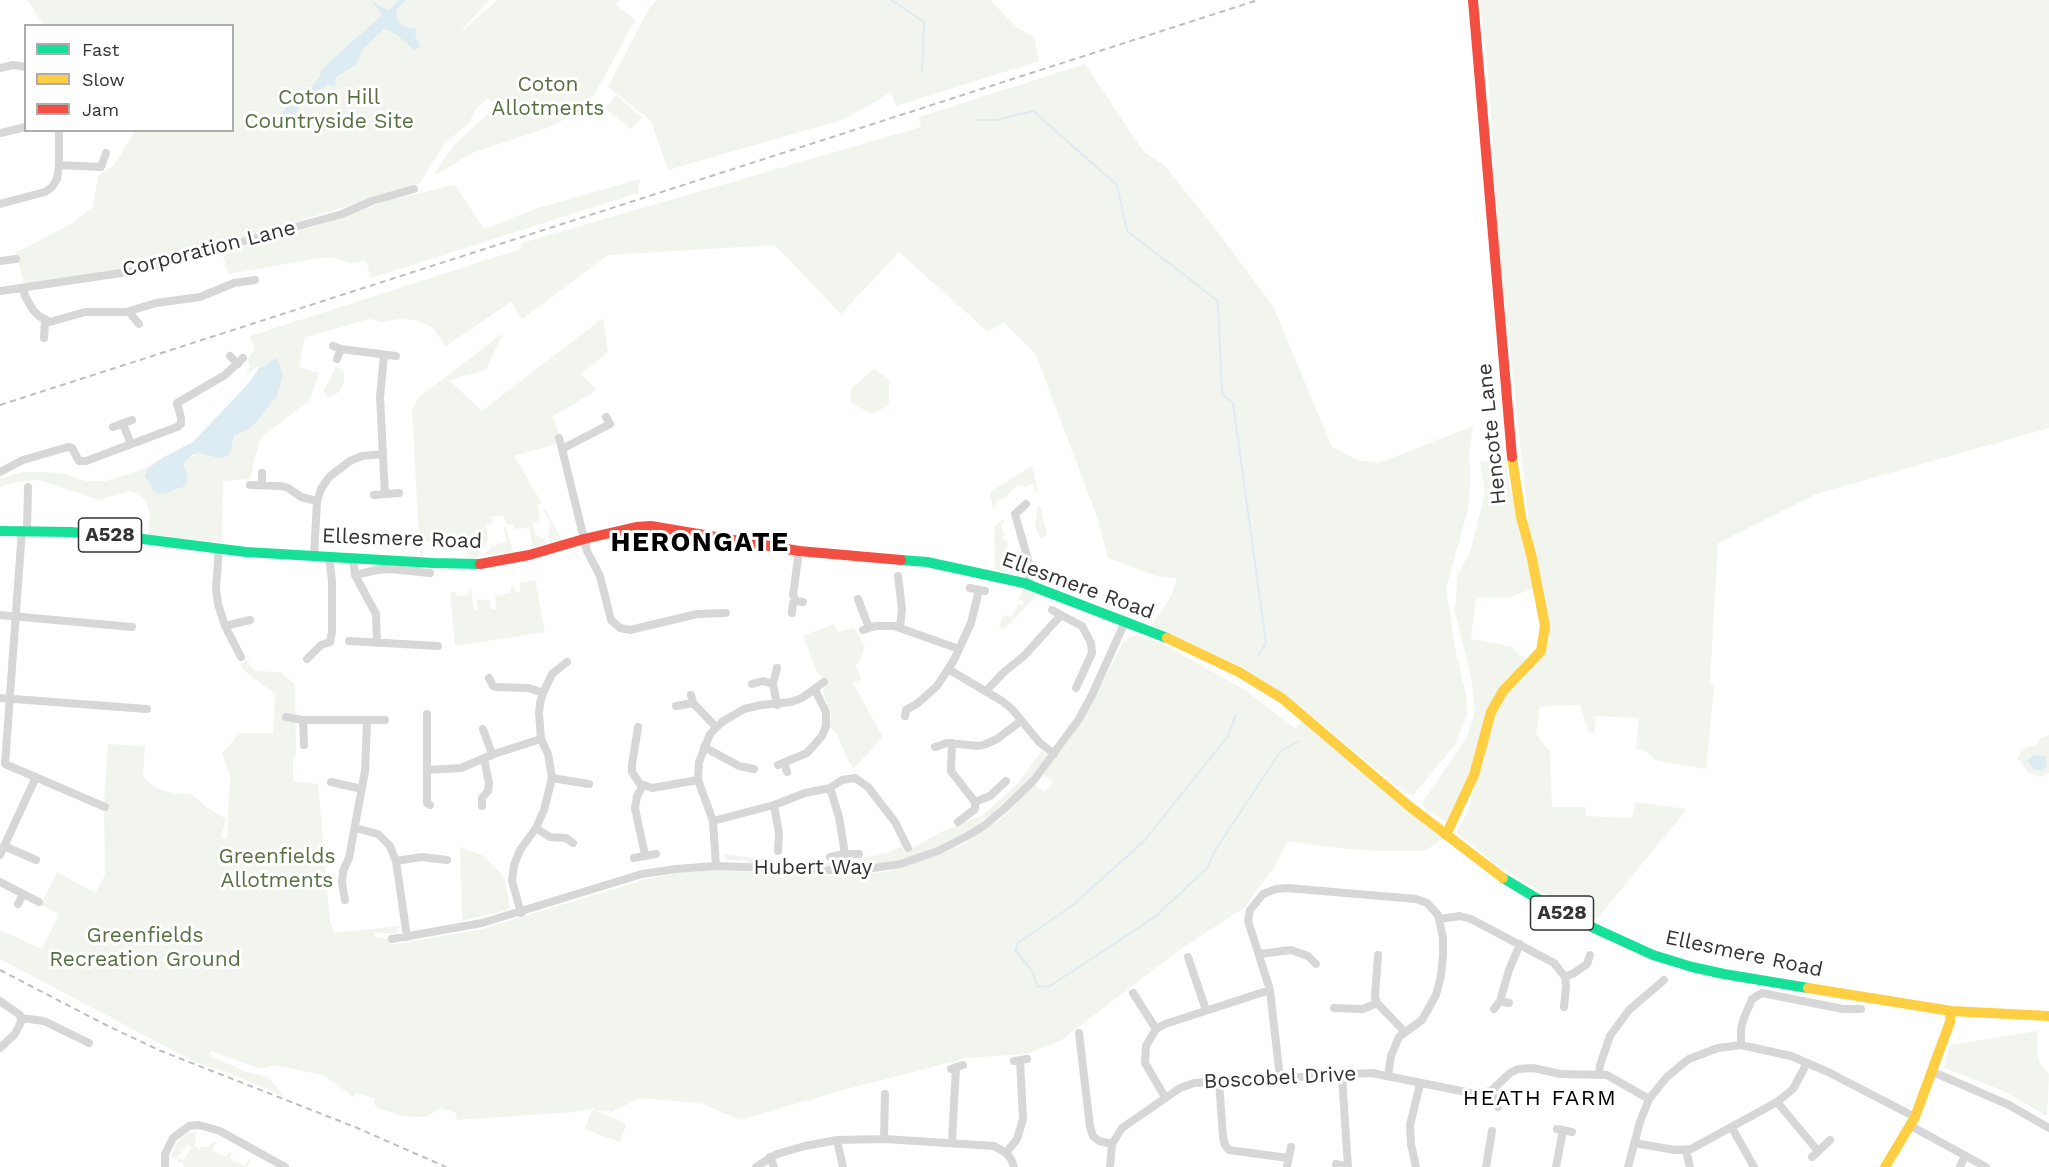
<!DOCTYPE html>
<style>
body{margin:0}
#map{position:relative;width:2049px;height:1167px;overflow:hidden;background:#fff;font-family:"Work Sans",sans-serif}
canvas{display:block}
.legend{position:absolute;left:24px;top:24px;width:210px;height:108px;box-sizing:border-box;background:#fff;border:2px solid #adadad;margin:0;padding:8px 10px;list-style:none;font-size:18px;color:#333}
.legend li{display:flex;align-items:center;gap:12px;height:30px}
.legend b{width:30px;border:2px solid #adadad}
</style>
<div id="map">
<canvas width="2049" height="1167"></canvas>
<ul class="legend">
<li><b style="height:8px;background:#16e098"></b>Fast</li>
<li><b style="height:8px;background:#ffcf43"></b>Slow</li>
<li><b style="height:8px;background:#f24e42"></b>Jam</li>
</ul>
</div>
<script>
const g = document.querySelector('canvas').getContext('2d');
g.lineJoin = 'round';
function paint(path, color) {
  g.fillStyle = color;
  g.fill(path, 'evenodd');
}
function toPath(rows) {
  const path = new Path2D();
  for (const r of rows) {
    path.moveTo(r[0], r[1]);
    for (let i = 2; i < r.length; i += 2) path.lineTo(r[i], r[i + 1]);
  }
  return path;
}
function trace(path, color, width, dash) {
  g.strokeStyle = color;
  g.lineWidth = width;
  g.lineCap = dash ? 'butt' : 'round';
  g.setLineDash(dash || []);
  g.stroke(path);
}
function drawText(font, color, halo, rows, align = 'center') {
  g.font = font + ' "Work Sans",sans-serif';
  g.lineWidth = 6;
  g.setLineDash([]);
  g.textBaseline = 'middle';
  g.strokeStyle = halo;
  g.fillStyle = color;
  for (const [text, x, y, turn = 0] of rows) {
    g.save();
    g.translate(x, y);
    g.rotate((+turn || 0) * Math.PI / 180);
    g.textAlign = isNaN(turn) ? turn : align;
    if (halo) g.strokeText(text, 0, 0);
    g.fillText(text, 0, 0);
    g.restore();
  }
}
paint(toPath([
 [27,0,489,0,457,35,498,0,620,0,616,5,635,20,593,97,582,110,550,127,472,153,433,176,452,147,496,106,488,98,477,108,468,124,445,143,420,183,410,187,226,243,142,267,24,284,16,253,72,223,93,207,98,176,114,165,135,131,232,130,232,26,44,25],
 [656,0,990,0,1016,27,1034,37,1039,61,896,106,891,92,845,119,668,170,651,121,608,87,647,12],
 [1480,0,2049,0,2049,428,1816,494,1718,543,1710,681,1714,688,1706,769,1654,760,1649,753,1636,748,1639,718,1596,716,1594,733,1589,732,1580,705,1540,706,1536,734,1550,752,1552,807,1586,807,1586,816,1618,818,1632,818,1635,802,1687,809,1597,919,1538,890,1501,868,1456,832,1468,812,1492,714,1503,694,1534,663,1548,646,1549,622,1529,526,1499,246,1489,86],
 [1085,64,1144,152,1164,165,1218,232,1273,306,1332,447,1357,460,1379,463,1473,426,1468,462,1470,462,1470,490,1468,509,1446,588,1456,652,1466,695,1467,715,1455,745,1413,795,1405,793,1302,708,1244,668,1151,626,1171,596,1177,578,1159,577,1108,558,1096,514,1036,355,1004,322,988,332,899,252,841,314,775,245,608,255,522,319,511,302,446,346,431,326,414,320,399,319,383,322,369,319,305,337,299,367,319,373,310,400,260,438,250,479,223,481,222,542,148,536,150,513,146,502,138,494,130,491,99,500,39,480,16,482,0,487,0,479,22,472,46,472,65,474,85,481,106,481,142,470,162,458,148,469,173,492,185,485,188,477,183,463,185,459,200,453,221,459,230,454,234,435,246,430,277,396,283,376,266,366,260,367,258,371,258,366,245,376,250,367,247,359,255,350,250,336,521,249,522,243,921,127,919,117],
 [616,95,642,117,631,129,605,108],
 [640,179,638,193,371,278,366,261,350,263,333,258,319,258,228,274,222,252,317,226,390,200,455,185,484,229,538,208],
 [603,318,608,352,581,374,597,390,553,416,559,436,555,437,556,444,514,456,542,503,537,504,540,518,538,518,539,521,532,524,535,534,544,539,546,544,533,548,529,527,514,530,513,525,506,524,504,516,495,516,491,517,492,524,486,525,488,540,478,557,468,558,464,533,459,534,460,539,450,540,449,535,434,535,433,531,430,532,431,541,424,542,423,556,420,555,412,411,418,398,503,333,486,370,449,380,482,411],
 [336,367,344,370,344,382,339,392,329,397,324,393,324,390],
 [874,369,889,380,889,405,872,414,851,403,850,392,854,386],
 [1507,458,1508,478,1534,588,1508,598,1476,597,1471,639,1513,647,1518,654,1530,661,1507,679,1470,774,1447,822,1427,810,1422,803,1467,737,1475,711,1471,677,1454,609,1456,602,1457,576,1470,552,1485,493,1480,462],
 [1032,466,1038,493,1036,493,1034,483,1024,487,1022,485,1015,487,1015,489,1011,490,1011,492,1007,494,1007,496,999,500,995,503,997,506,993,508,990,492],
 [1038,506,1040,506,1047,535,1040,538,1035,525],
 [545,509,562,540,550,543,548,536,551,524,543,511],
 [1002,520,1005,521,1000,524,1005,535,1002,537,1005,541,1008,541,1004,557,1012,559,1012,561,1008,561,1007,573,995,570,994,526],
 [506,527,513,552,483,556,492,546,506,542,504,528],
 [535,580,545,632,455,646,450,592,456,592,456,596,469,595,469,589,471,589,474,611,478,610,477,600,490,600,491,609,496,609,495,595,503,597,503,594,511,593,510,587,514,586,515,592,520,592,520,583],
 [1023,586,1039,593,1004,629,999,627,1003,615,1012,617,1018,604,1022,605,1024,601,1019,600],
 [834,624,838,632,854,628,865,646,859,663,856,665,861,680,853,683,883,737,854,768,849,762,836,733,830,728,831,714,823,692,828,682,817,672,803,636],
 [1136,635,1161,643,1245,690,1296,729,1302,720,1443,838,1425,851,1381,851,1337,848,1288,841,1276,864,1245,907,1181,949,1060,1041,1026,1054,967,1058,843,1090,740,1120,700,1103,639,1098,612,1112,591,1109,574,1112,457,1120,456,1113,441,1108,425,1117,402,1116,377,1108,374,1104,374,1098,355,1093,355,1098,323,1075,274,1065,261,1069,211,1051,208,1055,247,1072,268,1077,285,1097,228,1073,195,1062,0,959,0,930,42,949,59,914,41,905,57,872,95,893,99,886,105,875,104,804,108,744,145,746,143,777,156,788,174,794,191,794,205,806,226,819,221,838,227,839,230,776,222,753,240,733,273,733,275,694,247,673,240,666,246,659,254,671,280,672,295,684,296,754,293,760,293,781,318,784,330,922,334,933,400,926,397,932,392,934,374,932,375,937,389,939,391,945,482,929,643,880,677,873,715,870,842,877,889,871,948,851,964,844,1002,818,1035,784,1045,793,1053,782,1043,774,1073,734,1096,695,1123,643,1128,638],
 [2049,735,2049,773,2040,777,2028,772,2017,758,2022,751,2029,746,2037,745,2040,738],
 [1042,750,1046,754,1045,759,1024,785,1005,804,969,830,937,847,916,855,876,865,825,867,751,864,744,860,727,860,722,854,780,861,837,863,887,853,902,846,904,853,941,832,983,815,1018,783],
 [460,847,484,856,505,878,510,908,507,910,462,921],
 [2038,1031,2037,1047,2039,1062,2049,1074,2047,1116,2004,1091,1944,1068,1950,1045],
 [595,1110,625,1123,626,1126,620,1142,587,1130,585,1127,592,1111],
 [197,1131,194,1146,201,1149,201,1147,209,1147,212,1142,216,1143,212,1150,226,1157,232,1150,230,1159,245,1166,248,1160,250,1162,247,1167,184,1167,182,1162,178,1163,177,1159,183,1160,192,1148,187,1144,177,1158,171,1157,176,1144,186,1134]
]), '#f1f5ed');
paint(toPath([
 [371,0,383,8,389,10,398,0,406,0,397,9,396,16,401,25,409,28,416,28,415,36,420,46,415,51,396,34,384,29,363,49,357,64,336,77,335,87,328,84,300,107,295,115,286,118,280,123,277,123,287,105,299,99,320,77,321,70,382,15],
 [274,359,278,359,283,376,277,396,257,421,246,431,234,435,230,454,221,459,200,453,192,455,183,463,188,477,185,486,165,494,157,493,153,490,145,476,148,469,162,458,193,442,248,384,260,367,266,366],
 [2034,755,2046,756,2047,766,2041,771,2033,769,2027,761]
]), '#ddebf3');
trace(toPath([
 [891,0,924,22,922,72],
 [976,120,997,120,1033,111,1117,185,1127,231,1218,301,1222,394,1233,403,1266,643,1258,656],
 [1236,715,1228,736,1145,840,1073,905,1018,943,1015,950,1032,971,1038,987,1050,986,1156,916,1207,868,1216,849,1281,751,1299,741]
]), '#ddebf3', 2);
trace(toPath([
 [0,68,13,65,26,67],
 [0,133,26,127],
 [59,165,101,167,106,153],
 [0,204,45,192,52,187,57,179,59,165,59,130],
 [0,261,16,259],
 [23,288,25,296,33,310,39,316,50,322,85,312,126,312,156,303,200,297,234,283,255,280],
 [0,291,141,270,342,214,372,201,414,189],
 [129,312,139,324],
 [44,338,45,320],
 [333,346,341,349,396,356],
 [384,355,380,397,385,494],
 [230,356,238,364],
 [337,359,341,349],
 [606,417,610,424,562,449,587,551,600,576,611,620,620,628,630,630,697,614,726,613],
 [123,424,131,444],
 [113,427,132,420],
 [559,438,562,449],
 [0,472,23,460,68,447,72,448,79,461,86,461,177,427,181,424,181,418,177,403,225,375,243,358],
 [262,473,262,485],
 [250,485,281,486,288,488,301,497,317,501],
 [374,495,399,493],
 [1026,504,1015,514,1030,567,1029,584],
 [22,530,5,764,105,807],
 [27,530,28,487],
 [219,549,216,588,218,604,225,626,241,657],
 [799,551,793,595,796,601,803,602],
 [314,556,317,501,321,489,329,477,350,461,362,456,383,454],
 [353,558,355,575,376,614,377,643],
 [355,575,377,570,390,569,430,573],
 [898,576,902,609,900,627],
 [970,588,985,591],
 [858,599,869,628],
 [1052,610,1061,615],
 [792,613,793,603,796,601],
 [0,615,132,627],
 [225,626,250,620],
 [863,630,875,626,894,626,959,649],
 [349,641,438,646],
 [307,659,321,645,330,642,332,632,332,581,329,556],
 [948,669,1002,701,1012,709,1039,742,1054,754],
 [489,678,493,686,496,687,529,688,543,693],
 [752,684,763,681,773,684],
 [987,690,1004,672,1024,656,1061,615,1082,626,1091,643,1092,653,1076,688],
 [691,695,693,703,716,727],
 [0,698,147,709],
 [777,705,773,684,777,668],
 [676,706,693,703],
 [427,714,427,803,430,805],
 [905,716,906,710,918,703,937,686,954,660,971,623,979,590],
 [286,717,303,720,385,720],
 [303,720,304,745],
 [638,727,632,765,632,772,640,784,652,788,698,780],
 [483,729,492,754],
 [952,743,951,771,975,802,975,809,958,822],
 [704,747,739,766,754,769],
 [935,747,947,743,979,746,986,744,997,739,1021,721],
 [784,763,787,772],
 [778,765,807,753,822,736,826,726,826,712,815,690],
 [427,770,461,768,494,754,541,739],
 [552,778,589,784],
 [331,782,362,789],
 [643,786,637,796,635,808,645,855],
 [830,788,839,817,845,854],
 [975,802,990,796,1006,781],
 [774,805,779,833,778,851],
 [482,806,482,798,488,791,489,783,484,759],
 [713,821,774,805,805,793,830,788,842,780,855,778,868,787,895,822,908,848],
 [355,828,378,834,390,846,396,861,407,937],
 [536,828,550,837,566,838,573,843],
 [4,846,36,860],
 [0,855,36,777],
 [830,857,845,854,859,854],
 [634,858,656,854],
 [396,861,422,857,447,860],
 [716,866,713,821,698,780,699,762,710,734,722,722,744,709,761,705,791,702,802,698,824,682],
 [0,882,39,902],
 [345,900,342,883,343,871,349,858,365,771,367,721],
 [18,904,23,894],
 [521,913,512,881,514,865,520,850,536,828,544,810,552,778,548,754,541,739,539,713,540,703,543,693,552,674,567,662],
 [1440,919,1460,916,1471,919,1554,963,1565,977,1566,986,1564,1007],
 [392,939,482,923,642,874,676,869,716,866,854,871,900,864,938,851,969,835,985,825,1004,809,1034,780,1079,719,1092,695,1125,622],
 [1259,954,1291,950,1308,956,1316,964],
 [1378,955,1375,997,1377,1003,1404,1031],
 [1188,957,1206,1010],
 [1565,977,1574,973,1587,964,1590,955],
 [1133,993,1156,1029],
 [0,1001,20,1015,21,1022,15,1034,0,1048],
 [1500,1001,1509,1003],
 [1334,1008,1363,1009,1377,1003],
 [1494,1009,1500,1001,1509,970,1520,944],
 [21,1018,44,1021,89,1043],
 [1079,1033,1090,1127,1093,1136,1099,1141,1112,1144],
 [1741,1045,1741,1029,1744,1018,1752,999,1762,993,1843,1009,1861,1009],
 [1014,1061,1027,1059],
 [951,1069,963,1065],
 [1933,1072,2009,1105,2049,1128],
 [1599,1074,1600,1065,1610,1036,1629,1010,1664,980],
 [1342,1075,1348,1167],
 [1280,1078,1270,990,1248,921,1250,910,1263,894,1276,889,1287,888,1416,899,1427,903,1438,915,1443,938,1443,955,1441,976,1436,995,1422,1020,1399,1037,1391,1056,1388,1076],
 [1219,1081,1223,1137,1225,1145,1229,1150,1288,1158],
 [1491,1091,1498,1107],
 [1165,1097,1145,1063,1146,1046,1156,1029,1165,1024,1270,990],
 [1777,1102,1818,1151],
 [1911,1126,1986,1167],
 [1732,1128,1754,1167],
 [1557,1129,1572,1132],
 [884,1139,885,1094],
 [837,1140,843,1167],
 [952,1142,956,1067],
 [1634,1143,1675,1150,1691,1149,1777,1102,1793,1089,1807,1063],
 [1686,1150,1690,1167],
 [1006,1153,1017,1139,1023,1119,1020,1060],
 [770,1157,774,1167],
 [1812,1157,1830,1140],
 [1336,1164,1348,1167],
 [1287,1166,1291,1147],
 [165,1167,165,1154,173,1138,189,1126,199,1125,220,1131,285,1167],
 [756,1167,777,1154,805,1146,837,1140,884,1139,994,1146,1006,1153,1011,1159,1014,1167],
 [1110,1167,1112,1144,1122,1128,1180,1088,1194,1083,1372,1073,1476,1094,1491,1091,1510,1073,1518,1069,1533,1068,1561,1074,1607,1075,1649,1099],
 [1416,1167,1411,1144,1410,1125,1420,1084],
 [1486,1167,1492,1131],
 [1556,1167,1563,1130],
 [1628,1167,1640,1122,1649,1099,1666,1078,1680,1066,1689,1059,1718,1048,1741,1045,1791,1056,1828,1072,1915,1117],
 [1960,1167,1965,1156]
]), '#d7d7d7', 8);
trace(toPath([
 [0,531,71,532,119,536,246,552,433,563,480,564],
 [901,560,927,562,1024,583,1167,638],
 [1503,878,1561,913,1653,955,1692,967,1724,974,1808,988]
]), '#16e098', 10);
trace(toPath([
 [1167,638,1239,672,1283,699,1409,806,1503,878],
 [1446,835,1474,775,1491,712,1503,691,1541,651,1545,626,1531,554,1521,517,1512,457],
 [1808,988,1951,1011,2049,1016],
 [1885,1167,1915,1117,1950,1022,1951,1011]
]), '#ffcf43', 10);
trace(toPath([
 [1473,0,1512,457],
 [480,564,529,555,584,539,636,527,651,526,799,551,901,560]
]), '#f24e42', 10);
trace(toPath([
 [0,405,1258,0],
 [0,970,106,1025,161,1051,355,1127,446,1167]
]), '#bebebe', 2, [6, 4.5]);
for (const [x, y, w] of [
 [110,535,63],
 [1562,913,63]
]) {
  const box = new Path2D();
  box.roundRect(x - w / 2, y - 17, w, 34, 4.5);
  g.fillStyle = '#fff';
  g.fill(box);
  trace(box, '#333', 1.5);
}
drawText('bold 20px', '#333', null, [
 ["A528",110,535],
 ["A528",1562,913]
]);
drawText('21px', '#56703f', '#fff', [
 ["Coton",548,85],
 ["Allotments",548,109],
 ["Coton Hill",329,98],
 ["Countryside Site",329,122],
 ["Greenfields",277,857],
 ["Allotments",277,881],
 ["Greenfields",145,936],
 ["Recreation Ground",145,960]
]);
drawText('21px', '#333', '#fff', [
 ["Corporation Lane",209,249,-14],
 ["Hencote Lane",1492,434,-96],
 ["Ellesmere Road",402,539,2],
 ["Ellesmere Road",1078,586,20],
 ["Hubert Way",813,868],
 ["Ellesmere Road",1744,954,12],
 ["Boscobel Drive",1280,1078,-3]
]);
g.letterSpacing = '1.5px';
drawText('22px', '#000', '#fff', [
 ["HEATH FARM",1540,1099]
]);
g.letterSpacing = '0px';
g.letterSpacing = '1.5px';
drawText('bold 27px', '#000', '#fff', [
 ["HERONGATE",700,543]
]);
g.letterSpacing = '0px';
</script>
